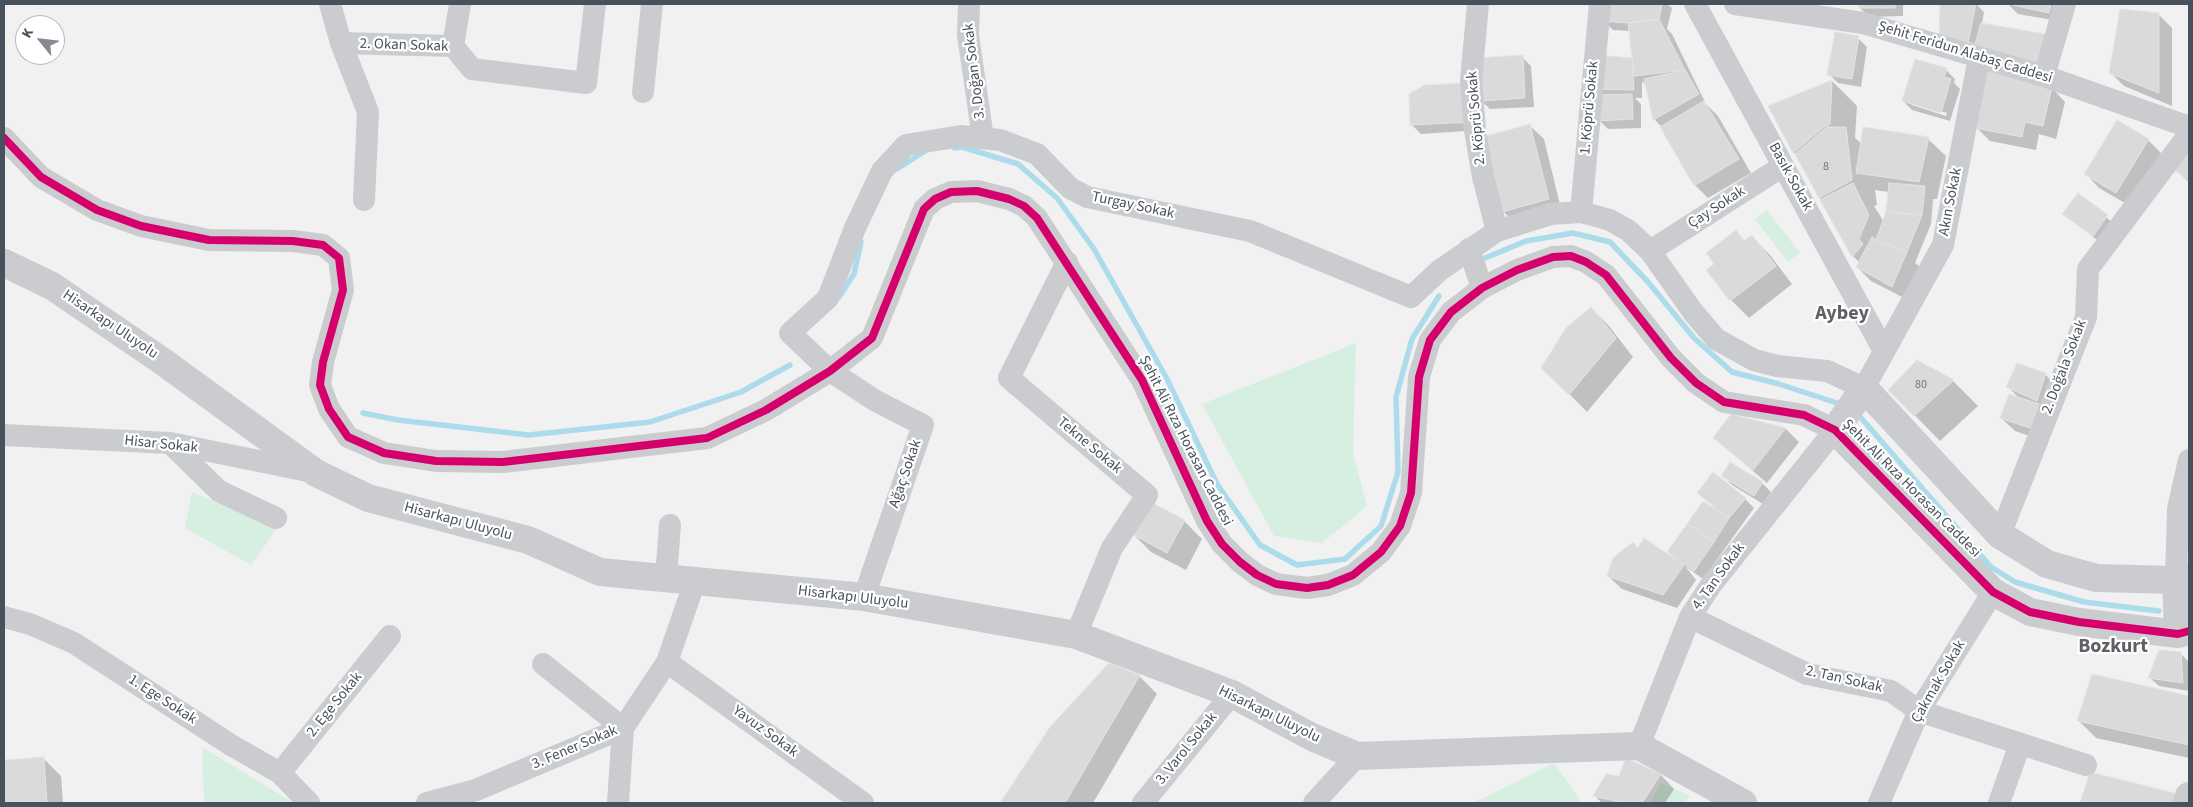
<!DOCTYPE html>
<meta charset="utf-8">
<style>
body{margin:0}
#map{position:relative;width:2193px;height:807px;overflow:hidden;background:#f1f1f1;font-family:"Source Sans 3",sans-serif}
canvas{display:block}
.frame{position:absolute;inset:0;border:5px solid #48525d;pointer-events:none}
.north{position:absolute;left:15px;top:15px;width:50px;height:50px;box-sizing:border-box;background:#fff;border:1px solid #b6babe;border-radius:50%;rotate:299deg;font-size:14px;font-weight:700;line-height:20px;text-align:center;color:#48525d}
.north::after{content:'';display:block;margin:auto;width:18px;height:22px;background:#838a91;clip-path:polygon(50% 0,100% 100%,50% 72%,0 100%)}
</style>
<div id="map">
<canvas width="2193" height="807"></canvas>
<div class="frame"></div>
<div class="north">K</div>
</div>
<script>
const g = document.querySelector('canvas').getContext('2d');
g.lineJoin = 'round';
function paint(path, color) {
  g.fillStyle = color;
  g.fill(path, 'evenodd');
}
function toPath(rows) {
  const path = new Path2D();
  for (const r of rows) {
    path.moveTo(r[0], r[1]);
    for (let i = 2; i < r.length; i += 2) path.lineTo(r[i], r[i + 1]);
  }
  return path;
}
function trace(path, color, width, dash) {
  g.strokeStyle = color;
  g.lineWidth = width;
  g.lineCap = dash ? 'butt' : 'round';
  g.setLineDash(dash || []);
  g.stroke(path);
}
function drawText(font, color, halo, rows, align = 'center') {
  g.font = font + ' "Source Sans 3",sans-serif';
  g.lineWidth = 4.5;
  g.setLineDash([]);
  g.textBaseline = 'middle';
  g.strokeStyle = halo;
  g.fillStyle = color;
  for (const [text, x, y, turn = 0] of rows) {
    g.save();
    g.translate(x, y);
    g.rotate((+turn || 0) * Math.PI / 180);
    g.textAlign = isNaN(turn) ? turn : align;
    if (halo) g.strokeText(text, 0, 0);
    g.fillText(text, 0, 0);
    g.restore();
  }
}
paint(toPath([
 [1767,210,1800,253,1788,262,1755,219],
 [1356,343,1353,453,1367,506,1322,543,1274,536,1202,404],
 [192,492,278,527,251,565,185,528],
 [202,747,291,801,292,803,204,803],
 [1554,763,1582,803,1473,803],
 [1661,783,1690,796,1685,803,1649,803]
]), '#d7efe0');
paint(toPath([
 [1607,4,1667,4,1672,8,1667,29,1672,34,1706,104,1718,116,1751,173,1708,198,1695,185,1662,127,1655,120,1647,87,1642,81,1642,98,1635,98,1641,104,1641,128,1608,129,1599,120,1595,89,1632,60,1634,62,1630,31,1613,30,1604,21],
 [1860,4,1903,4,1903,16,1869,17,1860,8],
 [1941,4,1976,4,1984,12,1982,24,2045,35,2044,73,1940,33],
 [1948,35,1975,44,1974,46],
 [2062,4,2058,21,2018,14,2009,5],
 [2158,14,2172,28,2172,106,2124,86,2110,72],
 [1858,38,1867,47,1861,87,1838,83,1829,74],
 [1522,57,1531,66,1534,107,1490,109,1479,99,1481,130,1421,134,1412,125],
 [1946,70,1955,79,1954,83,1960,89,1950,121,1912,110,1903,101],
 [1912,103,1947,113,1946,116,1912,105],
 [1832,81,1857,106,1855,138,1862,144,1928,139,1946,156,1937,199,1933,199,1931,224,1915,263,1920,267,1906,299,1871,281,1857,267,1860,263,1853,256,1794,152],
 [1875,190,1889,192,1884,222,1874,206,1877,205],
 [2052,88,2065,102,2056,139,2039,134,2036,150,1990,141,1976,127],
 [1530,126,1544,139,1562,213,1516,225,1503,211],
 [2148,140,2161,153,2130,206,2099,188,2086,174],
 [2189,146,2189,182,2174,169],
 [2078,195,2116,225,2102,244,2064,214],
 [1736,232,1746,242,1752,237,1770,255,1792,284,1749,318,1731,300,1716,264],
 [1591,308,1609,326,1633,357,1587,412,1543,367],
 [2045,374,2054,383,2044,441,2015,431,2001,418,2020,399,2008,387],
 [1953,381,1978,406,1940,441,1890,390],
 [1732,416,1786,429,1799,442,1767,483,1714,438],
 [1723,476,1762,483,1771,492,1763,504,1732,485],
 [1699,493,1745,499,1754,508,1703,579,1685,566,1696,580,1677,608,1622,589,1608,576,1638,549,1677,561,1668,552,1716,509],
 [1184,521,1202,539,1186,570,1151,552,1133,534],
 [2180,653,2189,662,2189,691,2159,686,2150,678],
 [1139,676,1157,694,1093,803,1001,803],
 [2093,676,2189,697,2189,758,2096,738,2078,720],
 [43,758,61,776,63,803,4,803,4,761],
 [1626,760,1661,775,1674,789,1665,803,1602,803,1595,796,1619,778],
 [2091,774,2186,803,2081,803]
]), '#0003');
trace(toPath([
 [954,148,962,147,1018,164,1057,198,1094,249,1167,379,1217,484,1260,545,1297,565,1345,559,1381,526,1398,472,1396,397,1412,339,1439,296],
 [897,169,925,151],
 [1478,261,1526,241,1573,233,1610,242,1648,282,1694,338,1732,372,1779,384,1840,404],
 [839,297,854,274,861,242],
 [363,413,398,420,529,435,650,422,741,392,790,365],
 [1862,419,1991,567,2015,582,2084,602,2159,611]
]), '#acdceb', 5.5);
const building = toPath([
 [1605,4,1662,4,1659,19,1628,23,1602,21,1605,4],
 [1859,4,1895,4,1895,8,1859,8,1859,4],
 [1940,4,1976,4,1968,43,1939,34,1940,4],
 [2008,4,2051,4,2049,13,2008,4],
 [2120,9,2159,13,2159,93,2109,73,2120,9],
 [1659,19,1685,70,1634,76,1628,23,1659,19],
 [1981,23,2046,34,2035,65,1974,48,1981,23],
 [1835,32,1859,36,1852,79,1827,75,1835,32],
 [1523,55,1525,98,1480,101,1478,58,1523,55],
 [1597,55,1632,58,1634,90,1594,89,1597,55],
 [1915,59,1947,68,1944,77,1951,79,1941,113,1902,101,1915,59],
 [1987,67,2052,87,2043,126,2025,122,2022,137,1975,128,1987,67],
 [1685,70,1699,94,1653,120,1644,79,1685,70],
 [1832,80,1830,124,1824,127,1793,153,1768,106,1832,80],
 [1471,83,1473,122,1410,125,1409,94,1425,85,1471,83],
 [1632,94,1633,119,1597,121,1596,95,1632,94],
 [1704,101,1739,159,1694,186,1660,127,1704,101],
 [2117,120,2149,139,2116,193,2084,174,2117,120],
 [1530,124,1549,199,1502,212,1483,137,1530,124],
 [1827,127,1846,127,1852,180,1819,198,1795,154,1827,127],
 [1863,127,1929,137,1919,182,1856,173,1863,127],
 [2189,144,2189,180,2173,169,2189,144],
 [1853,183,1869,215,1859,239,1863,244,1852,257,1820,200,1853,183],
 [1889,183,1925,186,1922,215,1886,212,1889,183],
 [2078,193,2108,215,2093,236,2062,214,2078,193],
 [1886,212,1922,215,1907,252,1876,240,1886,212],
 [1736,230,1744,241,1752,235,1776,266,1730,301,1706,270,1714,264,1706,253,1736,230],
 [1872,237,1876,240,1907,252,1892,287,1856,267,1872,237],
 [1591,307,1616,338,1569,395,1541,368,1566,328,1591,307],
 [1917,360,1954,380,1914,416,1888,390,1917,360],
 [2017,363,2046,373,2037,401,2006,387,2017,363],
 [2009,394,2039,404,2030,428,2000,418,2009,394],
 [1731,414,1786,428,1753,470,1713,438,1731,414],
 [1730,462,1763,482,1754,496,1721,476,1730,462],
 [1713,472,1746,498,1729,518,1697,493,1713,472],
 [1149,501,1185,520,1167,553,1132,534,1149,501],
 [1703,501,1729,518,1714,542,1687,524,1703,501],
 [1687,524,1714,542,1694,571,1667,552,1687,524],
 [1644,538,1684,565,1663,595,1607,576,1613,558,1633,542,1638,548,1644,538],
 [2159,650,2181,652,2183,683,2148,678,2159,650],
 [1109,663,1140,675,1065,803,1000,803,1050,727,1109,663],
 [2092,674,2189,696,2189,745,2077,721,2092,674],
 [44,757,47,803,4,803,4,760,44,757],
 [1626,758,1661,774,1642,803,1624,803,1593,796,1606,774,1619,776,1626,758],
 [2090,772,2178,794,2175,803,2080,803,2090,772]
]);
paint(building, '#dadadb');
trace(building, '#e2e3e4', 1);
trace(toPath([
 [330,4,341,43,453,46,472,69,586,83,595,4],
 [969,4,968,35,983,138],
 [1478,4,1471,80,1475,130,1483,177,1497,231],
 [1695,4,1884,351],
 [1735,4,1863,23,2044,76,2189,127],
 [341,43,368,112,364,200],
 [453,46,460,4],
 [2044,76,2065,4],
 [643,92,652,4],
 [4,138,41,177,97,210,141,226,209,240,293,241,323,245,339,258,343,290,323,362,320,385,329,409,348,437,384,453,436,461,503,462,707,438,766,410,830,371,872,338,924,209,935,199,951,192,977,191,1009,199,1024,206,1037,218,1142,380,1207,521,1222,544,1240,562,1257,575,1276,584,1307,588,1328,585,1353,575,1381,552,1400,526,1411,493,1419,377,1430,340,1451,312,1482,288,1517,270,1553,257,1571,256,1586,262,1606,275,1671,358,1696,383,1724,402,1804,415,1835,430,1711,585,1690,617,1639,746],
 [1581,212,1600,4],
 [1469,249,1482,288],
 [1650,251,1783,166],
 [1067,262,1009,378,1147,495,1112,548,1076,635],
 [4,435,170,443,313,472],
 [170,443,219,491,276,518],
 [2000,535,2086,317,2088,269,2189,134],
 [666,578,670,525],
 [2176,580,2178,509,2189,460],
 [864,597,923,425,876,401,830,371,790,333,828,298,855,228,882,171,906,145,961,136,1000,140,1037,154,1070,188,1087,197,1250,231,1411,297,1440,270,1497,231,1551,214,1581,212,1610,220,1629,231,1650,251,1693,312,1716,339,1754,360,1777,366,1827,371,1864,388,1943,245,1979,58],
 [4,617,30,624,74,643,231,745,280,773,309,803],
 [1690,617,1807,674,1891,691,1919,711,2086,765],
 [667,662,863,803],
 [543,664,623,728,618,803],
 [280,773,390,636],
 [427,803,476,790,623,728,667,662,695,581],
 [1143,803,1232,694],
 [1314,803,1357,756],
 [1879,803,1919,711,1993,592],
 [1999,803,2020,744]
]), '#cacccf', 22);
trace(toPath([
 [4,263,52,286,162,361,316,473,368,498,528,540,600,572,864,597,1076,635,1232,694,1312,737,1357,756,1639,746,1743,803],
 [2189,577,2176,580,2096,578,2047,564,2000,535,1864,388,1835,430,1993,592,2030,612,2079,622,2178,634,2189,631],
 [2176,580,2178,634],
 [2187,803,2189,796]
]), '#cacccf', 28);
trace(toPath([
 [4,138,41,177,97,210,141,226,209,240,293,241,323,245,339,258,343,290,323,362,320,385,329,409,348,437,384,453,436,461,503,462,707,438,766,410,830,371,872,338,924,209,935,199,951,192,977,191,1009,199,1024,206,1037,218,1142,380,1207,521,1222,544,1240,562,1257,575,1276,584,1307,588,1328,585,1353,575,1381,552,1400,526,1411,493,1419,377,1430,340,1451,312,1482,288,1517,270,1553,257,1571,256,1586,262,1606,275,1671,358,1696,383,1724,402,1804,415,1835,430,1993,592,2030,612,2079,622,2178,634,2189,631]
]), '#d6006c', 8);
drawText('12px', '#6d757d', null, [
 ["8",1826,167],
 ["80",1921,385]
]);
drawText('15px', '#48525d', '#fff', [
 ["2. Okan Sokak",404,46,2],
 ["Şehit Feridun Alabaş Caddesi",1965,53,17],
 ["3. Doğan Sokak",975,71,-97],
 ["1. Köprü Sokak",1590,108,-85],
 ["2. Köprü Sokak",1477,118,-95],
 ["Basık Sokak",1790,177,61],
 ["Akın Sokak",1951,202,-79],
 ["Turgay Sokak",1133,206,12],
 ["Çay Sokak",1717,208,-33],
 ["Hisarkapı Uluyolu",110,325,34],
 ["2. Doğala Sokak",2065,367,-69],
 ["Şehit Ali Rıza Horasan Caddesi",1185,441,63],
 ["Hisar Sokak",161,445,6],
 ["Tekne Sokak",1089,446,40],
 ["Ağaç Sokak",906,474,-71],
 ["Şehit Ali Rıza Horasan Caddesi",1911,489,45],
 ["Hisarkapı Uluyolu",458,522,15],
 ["4. Tan Sokak",1719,577,-54],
 ["Hisarkapı Uluyolu",853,598,7],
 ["2. Tan Sokak",1844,680,13],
 ["Çakmak Sokak",1939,682,-60],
 ["1. Ege Sokak",162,700,33],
 ["2. Ege Sokak",335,705,-51],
 ["Hisarkapı Uluyolu",1269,715,26],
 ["Yavuz Sokak",765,732,36],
 ["3. Fener Sokak",575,748,-23],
 ["3. Varol Sokak",1187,749,-51]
]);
drawText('bold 20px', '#5d6064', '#fff', [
 ["Aybey",1842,315],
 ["Bozkurt",2113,648]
]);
</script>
